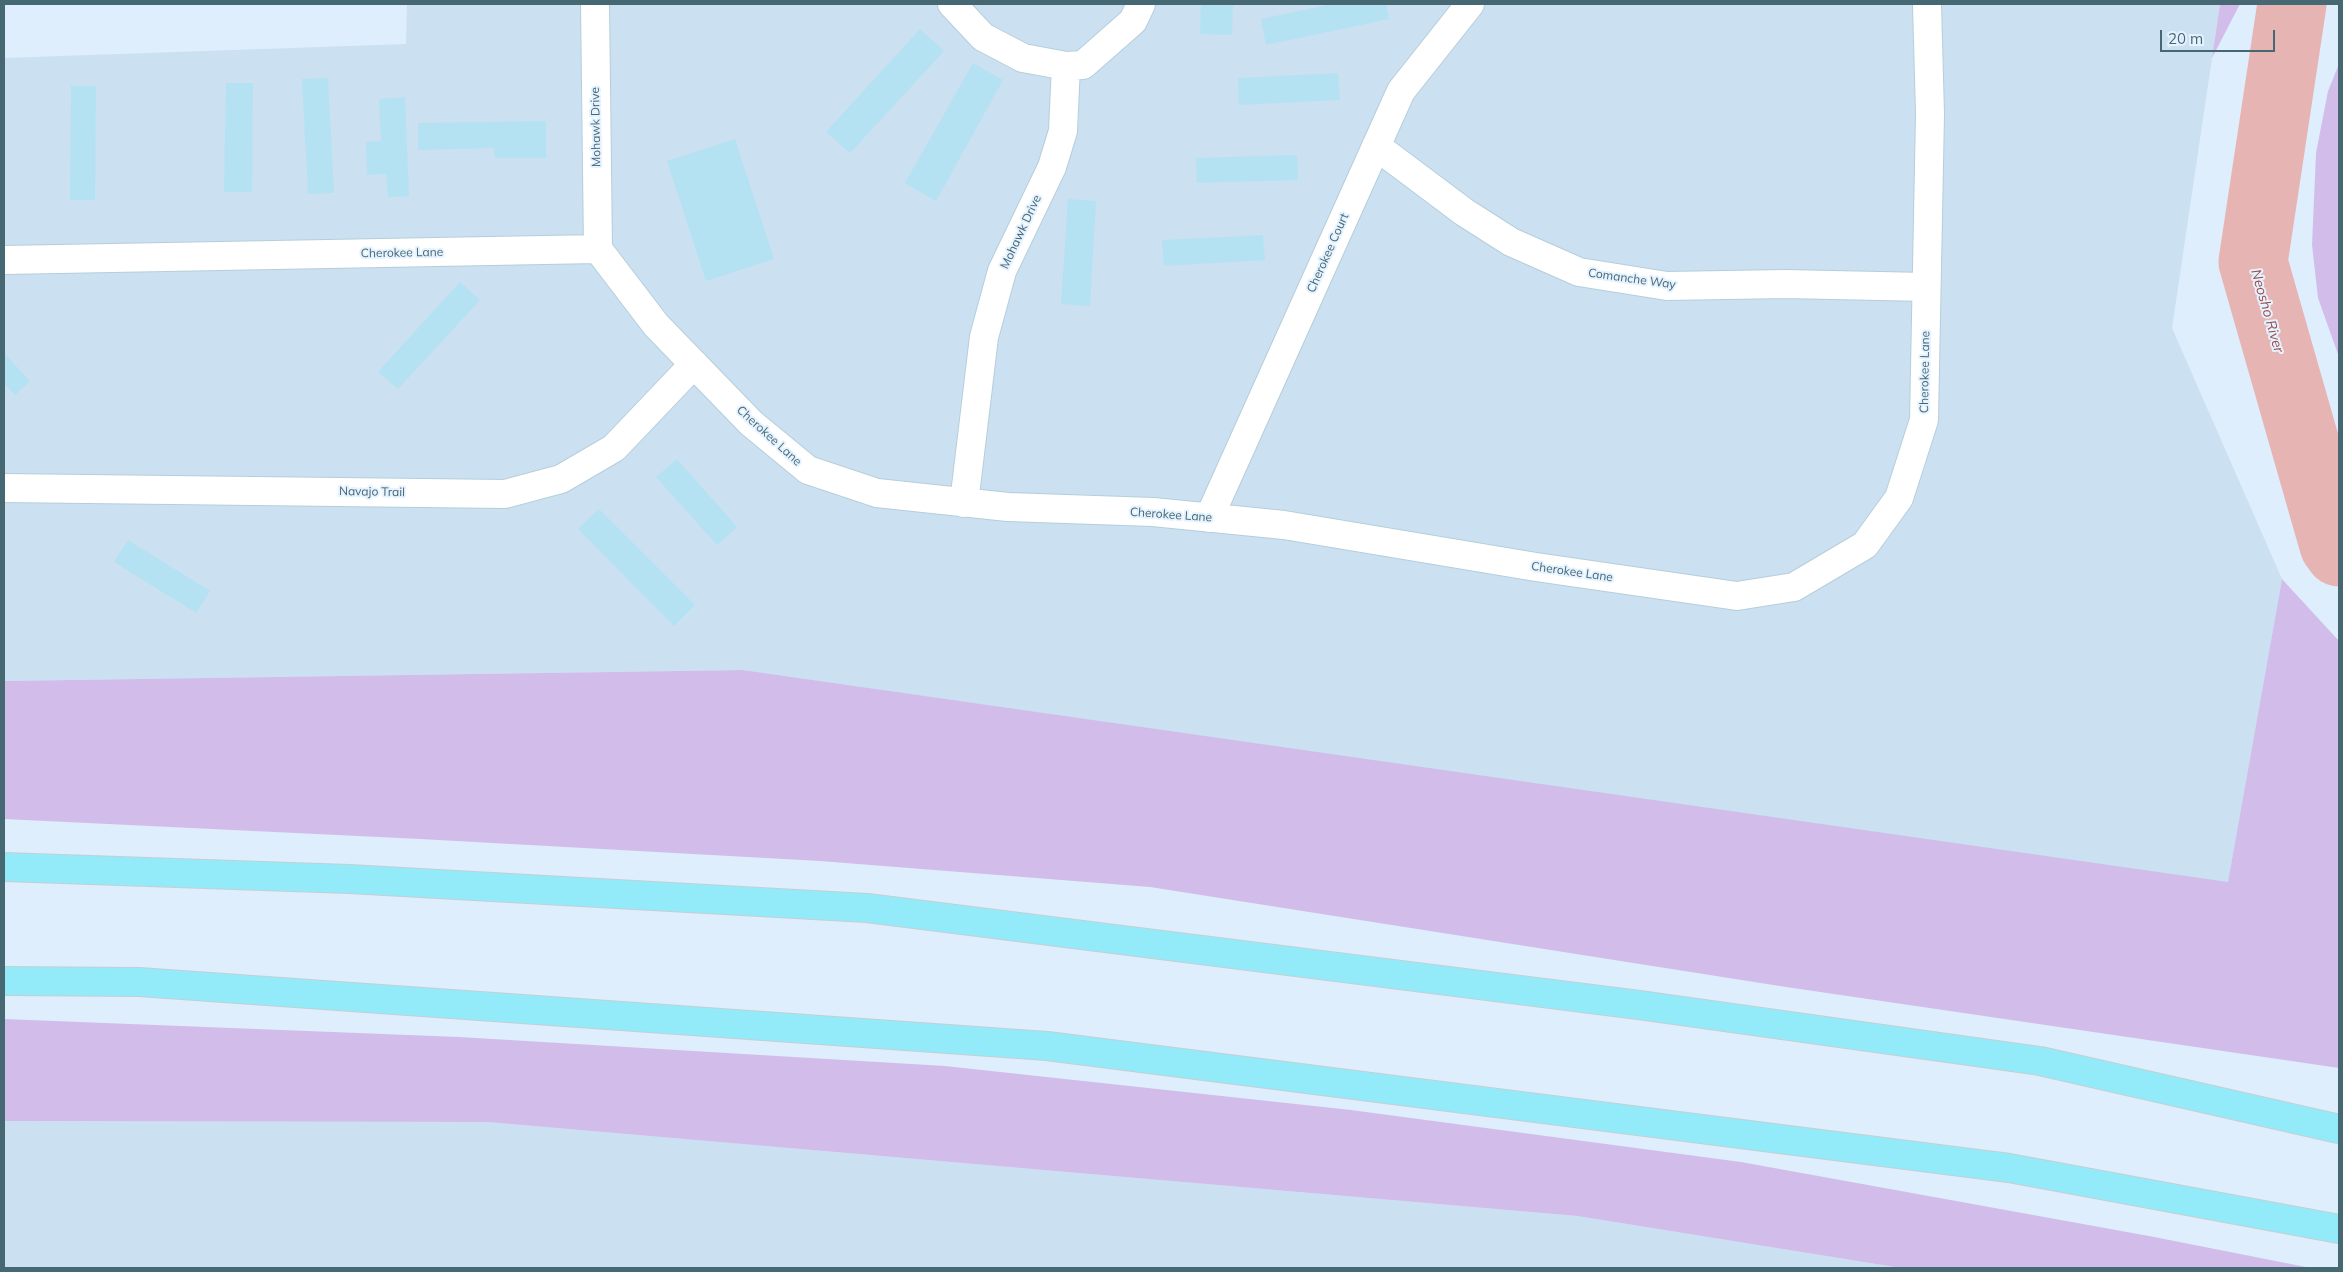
<!DOCTYPE html>
<style>
body{margin:0}
#map{position:relative;width:2343px;height:1272px;overflow:hidden;background:#deeefd;font-family:Mulish,sans-serif}
canvas{display:block}
.frame{position:absolute;inset:0;border:5px solid #466873;pointer-events:none}
.scale{position:absolute;left:2160px;top:30px;width:115px;height:22px;box-sizing:border-box;border:2px solid #466873;border-top:0;padding-left:6px;font-size:15px;line-height:18px;white-space:nowrap;color:#466873;-webkit-text-stroke:4px #e5f2ff;paint-order:stroke}
</style>
<div id="map">
<canvas width="2343" height="1272"></canvas>
<div class="frame"></div>
<div class="scale">20 m</div>
</div>
<script>
const g = document.querySelector('canvas').getContext('2d');
g.lineJoin = 'round';
function paint(path, color) {
  g.fillStyle = color;
  g.fill(path, 'evenodd');
}
function toPath(rows) {
  const path = new Path2D();
  for (const r of rows) {
    path.moveTo(r[0], r[1]);
    for (let i = 2; i < r.length; i += 2) path.lineTo(r[i], r[i + 1]);
  }
  return path;
}
function trace(path, color, width, dash) {
  g.strokeStyle = color;
  g.lineWidth = width;
  g.lineCap = dash ? 'butt' : 'round';
  g.setLineDash(dash || []);
  g.stroke(path);
}
function drawText(font, color, halo, rows, align = 'center') {
  g.font = font + ' Mulish,sans-serif';
  g.lineWidth = 4;
  g.setLineDash([]);
  g.textBaseline = 'middle';
  g.strokeStyle = halo;
  g.fillStyle = color;
  for (const [text, x, y, turn = 0] of rows) {
    g.save();
    g.translate(x, y);
    g.rotate((+turn || 0) * Math.PI / 180);
    g.textAlign = isNaN(turn) ? turn : align;
    if (halo) g.strokeText(text, 0, 0);
    g.fillText(text, 0, 0);
    g.restore();
  }
}
paint(toPath([
 [407,4,2220,4,2172,328,2282,579,2228,883,743,670,4,681,4,58,406,44],
 [4,1121,487,1122,1577,1216,1901,1268,4,1268]
]), '#cbe0f1');
paint(toPath([
 [2220,4,2240,4,2212,58],
 [2339,64,2339,357,2318,298,2312,245,2316,153,2328,91],
 [2282,579,2339,641,2339,1068,1786,987,1150,887,820,861,420,839,4,819,4,681,743,670,2228,882],
 [4,1019,459,1037,945,1066,1351,1110,1741,1162,2149,1236,2311,1268,1901,1268,1577,1216,487,1122,4,1121]
]), '#d2bdea');
trace(toPath([
 [2292,4,2253,262,2334,545,2339,552]
]), '#e6b4b3', 69);
paint(toPath([
 [1201,4,1233,4,1232,35,1200,34],
 [1332,4,1386,4,1389,19,1266,45,1261,19],
 [920,29,944,51,850,153,826,132],
 [973,63,1003,80,936,201,905,183],
 [1338,73,1340,100,1239,105,1238,78],
 [328,78,334,193,308,194,302,79],
 [226,83,253,83,252,192,224,192],
 [71,86,96,86,95,200,70,200],
 [405,97,409,196,388,197,386,174,367,175,366,142,381,141,379,99],
 [546,121,546,158,495,158,494,148,418,150,418,123],
 [735,139,774,259,706,281,667,161],
 [1297,155,1298,180,1197,183,1196,158],
 [1068,199,1096,201,1090,306,1061,304],
 [1263,235,1265,260,1164,266,1162,240],
 [460,282,480,300,398,389,378,372],
 [4,353,30,381,15,395,4,383],
 [677,459,737,527,717,545,656,477],
 [599,509,695,605,674,626,578,529],
 [128,540,210,591,196,613,114,562]
]), '#b5e2f2');
const minor = toPath([
 [595,4,598,249],
 [952,4,983,37,1023,58,1066,66,1083,65,1133,21,1141,4],
 [1376,146,1464,212,1511,242,1579,272,1667,286,1785,284,1926,287],
 [4,260,598,249,656,325,751,423,808,470,877,493,1008,507,1153,512,1284,525,1536,567,1737,596,1794,587,1865,545,1899,498,1924,420,1930,114,1927,4],
 [4,488,505,494,561,479,614,448,694,364],
 [964,503,984,337,1002,271,1052,167,1063,131,1066,66],
 [1209,518,1401,91,1470,4]
]);
const highway = toPath([
 [4,867,349,879,867,908,1639,1005,2040,1061,2339,1129],
 [4,981,139,982,1047,1046,2009,1168,2339,1229]
]);
trace(minor, '#b6cedb', 30);
trace(highway, '#c4cfd2', 30);
trace(minor, '#fff', 28);
trace(highway, '#93ebf9', 28);
drawText('12px', '#466873', '#e5f2ff', [
 ["Mohawk Drive",596,127,-91],
 ["Mohawk Drive",1021,232,-65],
 ["Cherokee Lane",402,253,-1],
 ["Cherokee Court",1328,253,-66],
 ["Comanche Way",1632,279,8],
 ["Cherokee Lane",1925,372,-89],
 ["Cherokee Lane",769,436,42],
 ["Navajo Trail",372,492,1],
 ["Cherokee Lane",1171,515,4],
 ["Cherokee Lane",1572,572,8]
]);
drawText('italic 14px', '#9c4b48', '#e5f2ff', [
 ["Neosho River",2267,311,74]
]);
</script>
